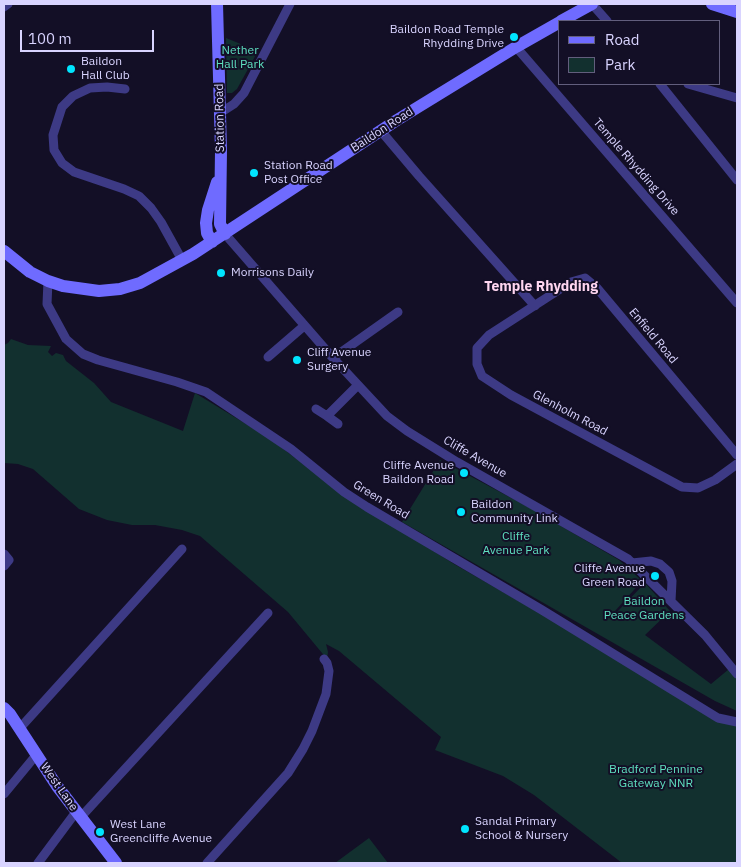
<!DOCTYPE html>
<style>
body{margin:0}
#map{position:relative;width:741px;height:867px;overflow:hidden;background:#130f26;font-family:"IBM Plex Sans",sans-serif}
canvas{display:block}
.frame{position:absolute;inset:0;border:5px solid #d9d4ff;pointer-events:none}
.legend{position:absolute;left:558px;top:20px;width:162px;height:65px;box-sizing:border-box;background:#130f26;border:1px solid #625e7d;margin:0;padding:6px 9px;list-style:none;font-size:15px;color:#d9d4ff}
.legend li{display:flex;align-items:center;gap:10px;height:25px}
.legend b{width:25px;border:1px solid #625e7d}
.scale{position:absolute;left:20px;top:30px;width:134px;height:22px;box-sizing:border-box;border:2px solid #d9d4ff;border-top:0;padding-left:6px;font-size:15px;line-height:18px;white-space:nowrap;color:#d9d4ff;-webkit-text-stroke:4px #130f26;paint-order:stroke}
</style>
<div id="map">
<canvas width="741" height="867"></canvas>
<div class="frame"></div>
<ul class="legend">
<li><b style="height:6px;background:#6f6bff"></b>Road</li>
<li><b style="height:14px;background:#12302f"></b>Park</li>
</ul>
<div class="scale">100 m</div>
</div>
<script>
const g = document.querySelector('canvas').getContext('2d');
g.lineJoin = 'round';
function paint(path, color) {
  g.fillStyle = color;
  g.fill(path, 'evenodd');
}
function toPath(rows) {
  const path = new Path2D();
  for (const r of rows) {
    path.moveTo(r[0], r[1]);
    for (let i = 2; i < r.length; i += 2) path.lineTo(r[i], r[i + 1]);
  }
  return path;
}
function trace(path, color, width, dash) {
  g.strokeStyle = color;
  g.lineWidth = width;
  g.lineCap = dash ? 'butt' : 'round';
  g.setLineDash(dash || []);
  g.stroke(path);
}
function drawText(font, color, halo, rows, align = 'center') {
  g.font = font + ' "IBM Plex Sans",sans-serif';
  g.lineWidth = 4;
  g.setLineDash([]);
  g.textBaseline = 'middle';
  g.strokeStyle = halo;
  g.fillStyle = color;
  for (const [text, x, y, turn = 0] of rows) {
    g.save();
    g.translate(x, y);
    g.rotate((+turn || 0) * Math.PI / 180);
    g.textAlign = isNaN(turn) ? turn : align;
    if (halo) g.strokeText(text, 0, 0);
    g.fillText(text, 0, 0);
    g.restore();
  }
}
paint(toPath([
 [226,38,258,51,237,89,232,93,227,93],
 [11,339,28,345,51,346,48,352,52,356,56,353,63,355,66,361,94,383,111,402,183,431,195,393,269,438,333,487,454,564,737,726,737,863,622,863,534,795,503,776,435,750,441,737,339,651,326,644,328,652,327,659,288,612,200,536,182,530,155,525,132,525,107,520,79,509,33,469,18,464,4,463,4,345,8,343],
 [440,460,530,508,619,560,642,581,615,611,617,612,645,583,670,611,645,635,711,684,729,669,737,679,737,711,715,701,402,522],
 [369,838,388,863,335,863]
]), '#12302f');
trace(toPath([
 [592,4,607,21],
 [4,7,8,4],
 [516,47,737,303],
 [660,84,737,180],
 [688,84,737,98],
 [125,89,107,87,90,88,73,96,62,107,53,135,54,150,62,163,74,172,124,189,139,196,151,208,161,222,182,260],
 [220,113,234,104,244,93,290,4],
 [381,131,419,176,535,306],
 [225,234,333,358,387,416,407,431,457,462,628,559,705,635,737,674],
 [48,281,47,304,66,339,83,354,98,360,177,382,206,392,291,449,344,492,367,507,542,610,718,718,737,722],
 [268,357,304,326],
 [333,358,398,312],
 [316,409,327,416],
 [338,424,327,416,357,386],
 [737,455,597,288,585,278,571,282,489,335,477,348,477,364,482,376,511,395,682,487,698,488,715,480,737,464],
 [4,554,9,560,4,566],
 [632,563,651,561,660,564,669,572,672,581,671,601],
 [20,728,182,549],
 [4,794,37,754],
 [80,818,268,613],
 [38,863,76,812],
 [207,863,288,773,303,749,312,731,326,694,329,671,327,663,324,659]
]), '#3d3a85', 9);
trace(toPath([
 [217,4,221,151,220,224,225,234],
 [712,4,737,12],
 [561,21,592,4],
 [212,242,207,233,206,223,208,210,217,182],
 [4,251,30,272,48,281,63,286,99,291,120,289,140,283,193,254,397,120,516,47,560,22],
 [4,708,10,714,57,786,116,863]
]), '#6f6bff', 12);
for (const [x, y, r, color] of [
 [514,37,5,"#00e5ff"],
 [71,69,5,"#00e5ff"],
 [254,173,5,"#00e5ff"],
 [221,273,5,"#00e5ff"],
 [297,360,5,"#00e5ff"],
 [464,473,5,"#00e5ff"],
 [461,512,5,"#00e5ff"],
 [655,576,5,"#00e5ff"],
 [465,829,5,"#00e5ff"],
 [100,832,5,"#00e5ff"]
]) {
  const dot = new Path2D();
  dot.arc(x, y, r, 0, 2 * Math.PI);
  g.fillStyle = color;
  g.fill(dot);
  trace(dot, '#130f26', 2);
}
drawText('12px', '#d9d4ff', '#130f26', [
 ["Baildon Road Temple",504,30,"right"],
 ["Rhydding Drive",504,44,"right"],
 ["Baildon",81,62],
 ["Hall Club",81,76],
 ["Station Road",264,166],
 ["Post Office",264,180],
 ["Morrisons Daily",231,273],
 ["Cliff Avenue",307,353],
 ["Surgery",307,367],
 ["Cliffe Avenue",454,466,"right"],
 ["Baildon Road",454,480,"right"],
 ["Baildon",471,505],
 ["Community Link",471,519],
 ["Cliffe Avenue",645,569,"right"],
 ["Green Road",645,583,"right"],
 ["Sandal Primary",475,822],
 ["School & Nursery",475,836],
 ["West Lane",110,825],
 ["Greencliffe Avenue",110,839]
], 'left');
drawText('12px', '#5fe0c0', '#130f26', [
 ["Nether",240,51],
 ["Hall Park",240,65],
 ["Cliffe",516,537],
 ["Avenue Park",516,551],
 ["Baildon",644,602],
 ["Peace Gardens",644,616],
 ["Bradford Pennine",656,770],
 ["Gateway NNR",656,784]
]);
drawText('12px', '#d9d4ff', '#130f26', [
 ["Station Road",220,118,-91],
 ["Baildon Road",382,130,-33],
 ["Temple Rhydding Drive",636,167,49],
 ["Enfield Road",653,336,50],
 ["Glenholm Road",570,413,28],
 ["Cliffe Avenue",475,457,30],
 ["Green Road",381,500,31],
 ["West Lane",59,787,55]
]);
drawText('bold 14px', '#ffd6f0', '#130f26', [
 ["Temple Rhydding",541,287]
]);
</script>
